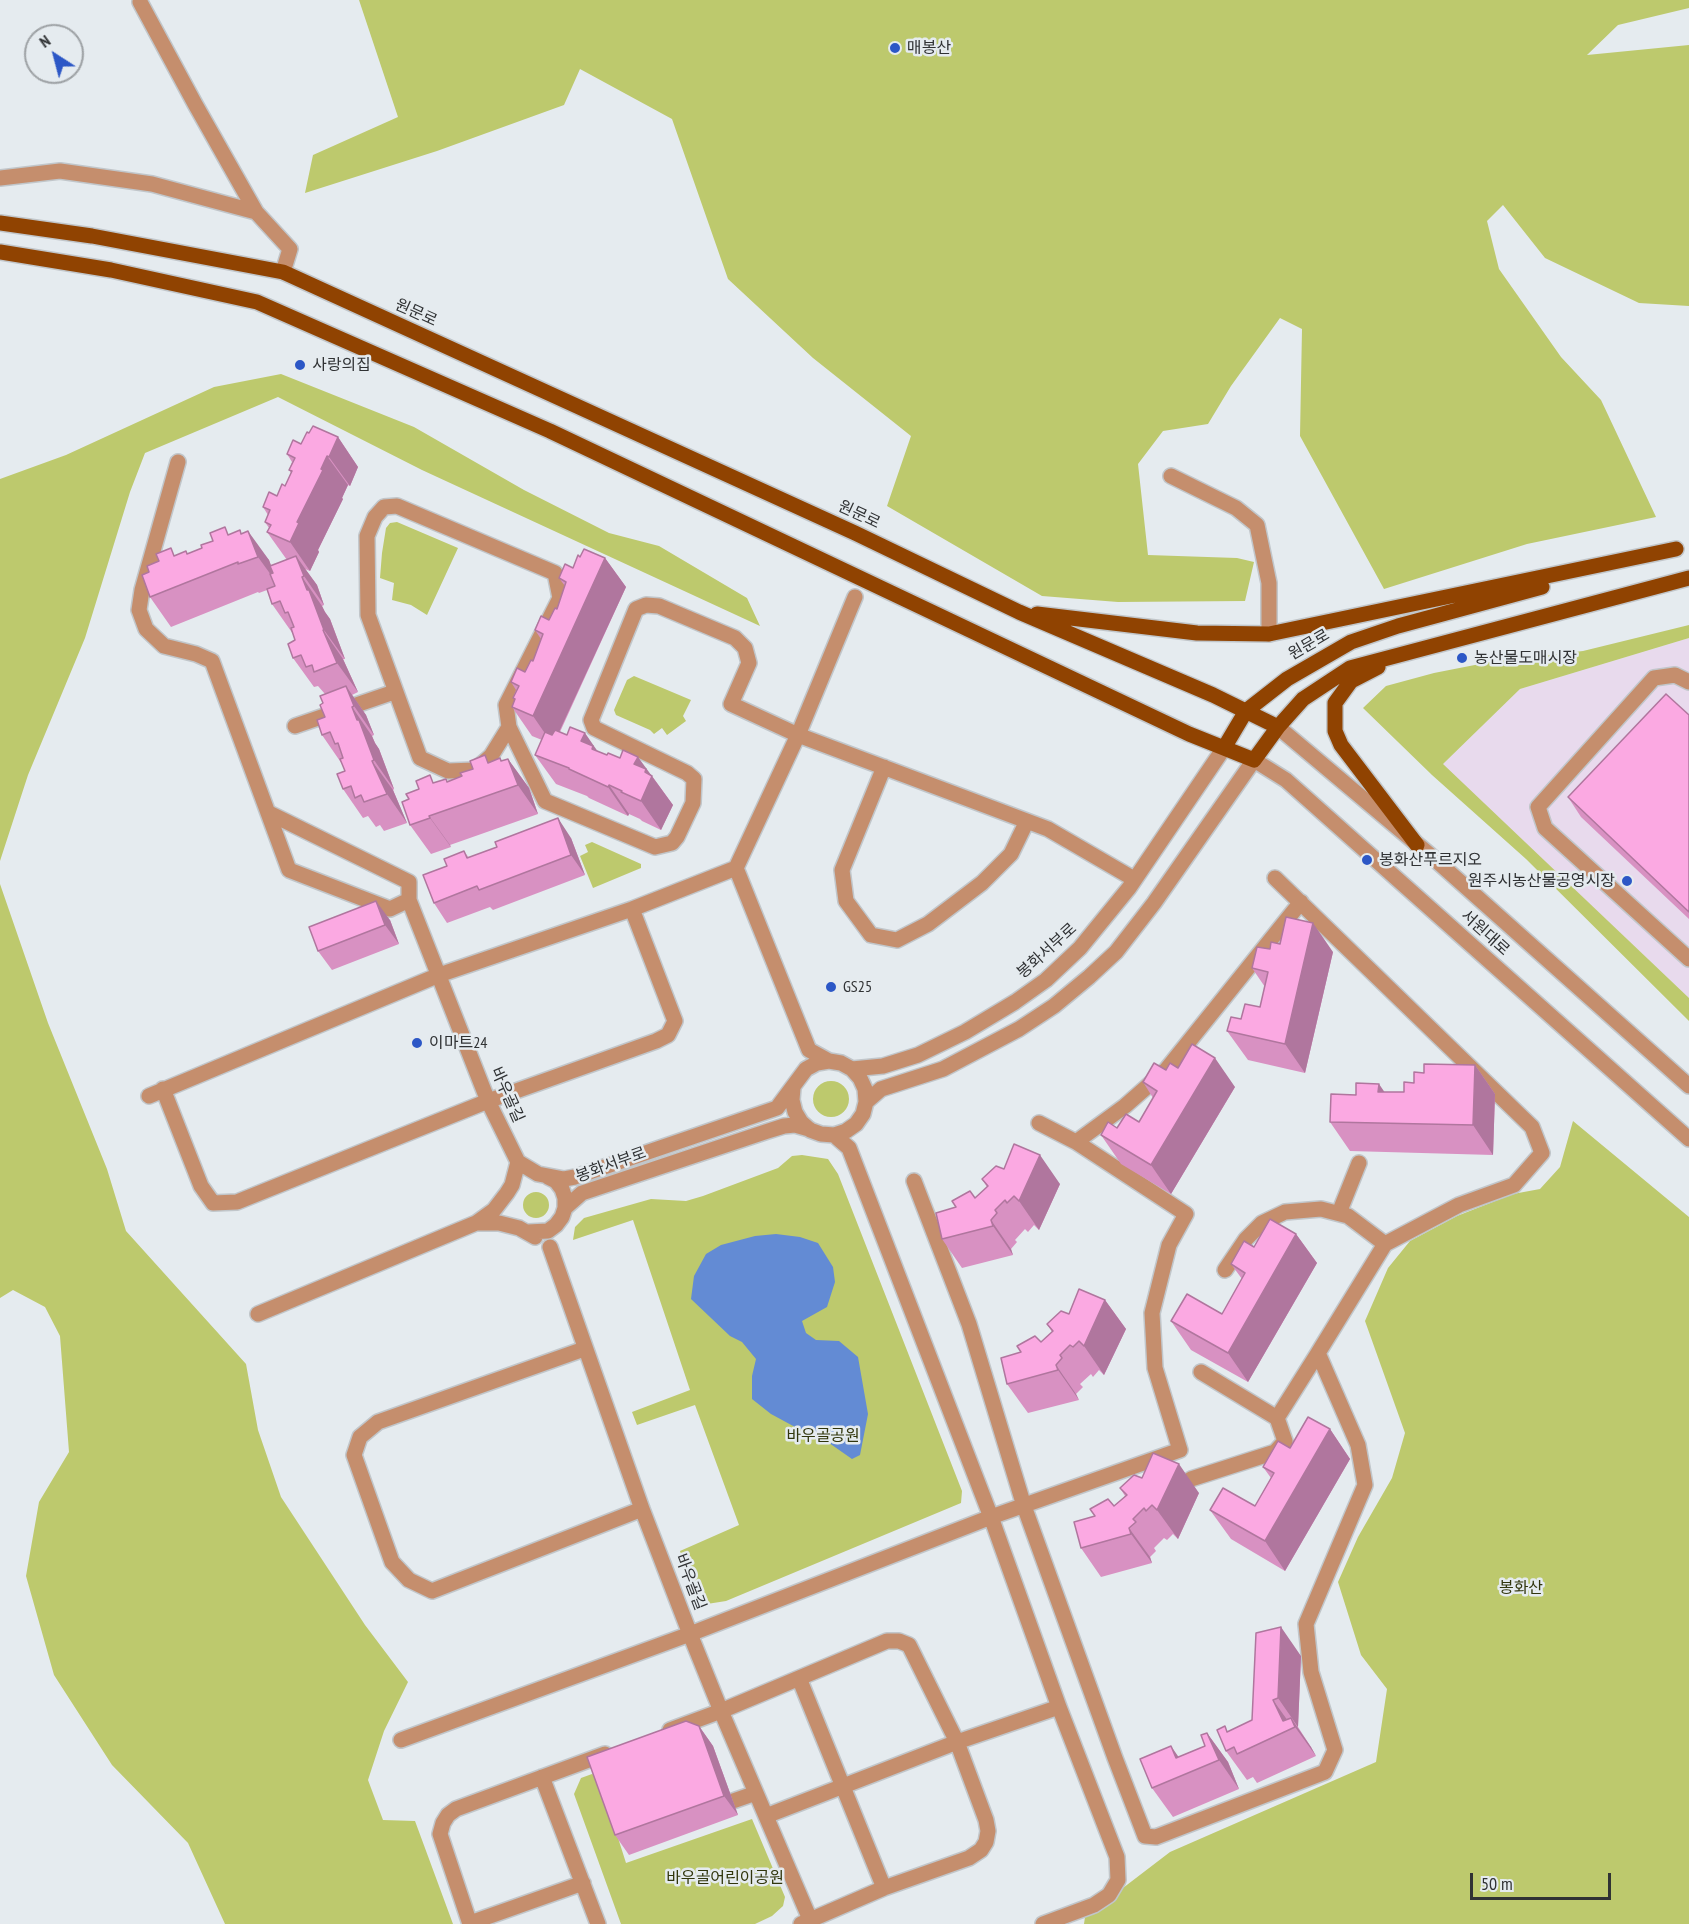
<!DOCTYPE html>
<meta charset="utf-8">
<style>
body{margin:0}
#map{position:relative;width:1689px;height:1924px;overflow:hidden;background:#e5ebef;font-family:"PT Sans Narrow",sans-serif}
canvas{display:block}
.north{position:absolute;left:24px;top:24px;width:60px;height:60px;box-sizing:border-box;background:#e5ebef;border:2px solid #9da1a4;border-radius:50%;rotate:324deg;font-size:16px;font-weight:700;line-height:24px;text-align:center;color:#303234}
.north::after{content:'';display:block;margin:auto;width:21px;height:27px;background:#2c57c6;clip-path:polygon(50% 0,100% 100%,50% 72%,0 100%)}
.scale{position:absolute;left:1470px;top:1873px;width:141px;height:27px;box-sizing:border-box;border:3px solid #303234;border-top:0;padding-left:8px;font-size:18px;line-height:21px;white-space:nowrap;color:#303234;-webkit-text-stroke:4px #e5ebef;paint-order:stroke}
</style>
<div id="map">
<canvas width="1689" height="1924"></canvas>
<div class="north">N</div>
<div class="scale">50 m</div>
</div>
<script>
const g = document.querySelector('canvas').getContext('2d');
g.lineJoin = 'round';
function paint(path, color) {
  g.fillStyle = color;
  g.fill(path, 'evenodd');
}
function toPath(rows) {
  const path = new Path2D();
  for (const r of rows) {
    if (r.length === 3) {
      path.moveTo(r[0] + r[2], r[1]);
      path.arc(r[0], r[1], r[2], 0, 2 * Math.PI);
      continue;
    }
    path.moveTo(r[0], r[1]);
    for (let i = 2; i < r.length; i += 2) path.lineTo(r[i], r[i + 1]);
  }
  return path;
}
function trace(path, color, width, dash) {
  g.strokeStyle = color;
  g.lineWidth = width;
  g.lineCap = dash ? 'butt' : 'round';
  g.setLineDash(dash || []);
  g.stroke(path);
}
function drawText(font, color, halo, rows, align = 'center') {
  g.font = font + ' "PT Sans Narrow","Noto Sans KR",sans-serif';
  g.lineWidth = 5;
  g.setLineDash([]);
  g.textBaseline = 'middle';
  g.strokeStyle = halo;
  g.fillStyle = color;
  for (const [text, x, y, turn = 0] of rows) {
    g.save();
    g.translate(x, y);
    g.rotate((+turn || 0) * Math.PI / 180);
    g.textAlign = isNaN(turn) ? turn : align;
    if (halo) g.strokeText(text, 0, 0);
    g.fillText(text, 0, 0);
    g.restore();
  }
}
paint(toPath([
 [1689,638,1689,998,1442,765,1520,689]
]), '#e8daed');
paint(toPath([
 [359,0,1689,0,1689,8,1618,25,1587,55,1689,45,1689,306,1639,303,1545,258,1503,205,1487,221,1499,269,1561,357,1601,400,1656,517,1527,544,1384,589,1300,436,1302,329,1280,318,1231,386,1208,424,1163,431,1138,464,1148,555,1237,558,1254,562,1245,601,1118,602,1042,596,887,506,911,436,813,358,728,279,672,119,580,69,564,105,437,151,305,193,313,155,398,117],
 [281,374,414,427,524,490,609,533,659,546,747,598,760,626,422,470,278,397,145,453,130,492,85,638,28,775,0,861,0,479,66,455,214,387],
 [397,522,458,548,427,615,411,605,392,600,394,583,380,578,382,553,386,528,390,523],
 [1689,625,1689,638,1520,689,1443,764,1689,998,1689,1021,1526,859,1432,775,1363,708,1386,686,1434,673,1490,662,1583,651],
 [634,676,691,700,683,716,686,721,667,735,662,728,654,734,650,730,616,715,614,710,627,680],
 [592,842,641,864,641,868,593,888,580,856,588,852,585,845],
 [0,884,48,1023,107,1169,126,1231,246,1364,258,1430,281,1497,365,1625,408,1682,384,1731,368,1780,383,1820,415,1821,453,1924,225,1924,188,1843,112,1765,54,1675,26,1576,39,1502,69,1452,60,1336,45,1307,13,1290,0,1298],
 [831,1099,18],
 [1573,1121,1689,1217,1689,1924,1084,1924,1085,1917,1170,1852,1376,1762,1387,1689,1361,1655,1338,1582,1358,1537,1392,1478,1405,1433,1365,1321,1388,1268,1410,1241,1457,1216,1513,1194,1540,1189,1560,1167],
 [802,1155,828,1159,838,1174,962,1491,961,1503,726,1601,707,1604,695,1598,680,1551,739,1525,695,1405,637,1425,632,1412,690,1390,633,1220,573,1240,575,1227,584,1218,651,1199,686,1201,703,1196,778,1168,792,1156],
 [536,1205,13],
 [592,1774,599,1778,626,1863,752,1819,785,1897,783,1906,772,1916,755,1924,621,1924,574,1794,581,1778]
]), '#bdc96d');
paint(toPath([
 [776,1234,800,1237,818,1243,833,1267,835,1282,827,1307,802,1321,806,1333,816,1340,839,1341,858,1357,868,1414,860,1455,852,1459,822,1438,795,1427,771,1414,752,1399,752,1376,756,1359,742,1342,730,1336,691,1299,694,1276,706,1254,721,1245,755,1236]
]), '#638bd4');
const minor = toPath([
 [140,2,195,104,256,212],
 [0,178,60,171,152,184,256,212,290,249,283,272],
 [178,462,142,590,139,610,146,629,164,646,196,654,212,661,289,870,390,909,409,900],
 [1171,476,1236,508,1257,525,1269,583,1269,634],
 [1689,682,1675,675,1654,678,1538,807,1545,828,1689,959],
 [295,726,394,692],
 [509,727,491,756,475,770,448,771,420,758,368,615,367,536,375,517,384,507,397,506,555,573,560,598,506,705,509,727,545,801,655,847,672,843,677,837,693,803,694,779,687,773,594,728,591,720,636,609,646,605,659,606,735,638,745,648,749,663,731,704,798,735,1048,829,1134,879],
 [1278,727,1430,855,1689,1086],
 [884,767,842,870,846,901,871,935,897,940,928,924,982,883,1011,854,1027,821],
 [269,813,409,882,409,900,488,1101,518,1162],
 [736,868,809,1050,829,1061],
 [852,1069,883,1066,918,1055,965,1032,1015,1002,1046,980,1080,948,1129,888,1224,748],
 [163,1089,201,1186,213,1203,237,1202,488,1101,656,1041,668,1035,675,1021,632,909],
 [149,1096,439,975,632,909,736,868,798,735,855,597],
 [866,1102,881,1089,943,1069,1019,1029,1054,1006,1089,977,1116,952,1154,903,1254,760,1286,780,1689,1139],
 [834,1135,849,1148,991,1517,1059,1707,1117,1857,1118,1880,1109,1895,1094,1905,1043,1924],
 [1076,1142,1125,1106,1166,1070,1301,902],
 [518,1162,538,1174,564,1179,575,1177,777,1108,806,1069,817,1063,829,1061,841,1063,852,1069,860,1078,865,1089,866,1102,863,1114,856,1124,846,1131,834,1135,821,1134,810,1130,801,1122,795,1112,792,1100,793,1088],
 [914,1181,969,1324,1024,1506,1115,1758,1145,1836,1156,1837,1325,1772,1335,1750,1311,1672,1306,1624,1365,1485,1358,1445,1318,1353,1385,1244,1459,1205,1514,1185,1542,1153,1532,1127,1275,878],
 [565,1208,582,1193,768,1131,784,1126,795,1125,809,1129],
 [1339,1213,1359,1163],
 [476,1223,499,1223,519,1228,535,1237],
 [528,1232,548,1231,556,1225,562,1217,565,1208,565,1198,562,1189,556,1181,548,1177],
 [550,1247,642,1509,690,1634,721,1711,812,1924],
 [1225,1270,1246,1239,1262,1223,1285,1212,1321,1209,1348,1216,1385,1244],
 [258,1314,476,1223,494,1210,507,1193,512,1185,518,1162],
 [584,1349,378,1422,360,1437,354,1455,392,1562,409,1580,432,1591,642,1509],
 [1201,1372,1277,1418,1318,1353],
 [1191,1479,1275,1452,1285,1441,1277,1418],
 [799,1678,884,1888],
 [670,1730,721,1711,887,1641,899,1641,909,1645,957,1742,986,1820,988,1831,986,1842,981,1850,969,1858,884,1888,801,1924],
 [401,1740,690,1634,991,1517,1180,1450,1155,1368,1152,1313,1169,1245,1186,1214,1076,1142,1039,1123],
 [542,1777,598,1924],
 [733,1801,756,1793],
 [766,1816,957,1742,1059,1707],
 [470,1923,583,1883],
 [470,1924,440,1834,443,1823,448,1815,456,1809,605,1754]
]);
const major = toPath([
 [0,223,92,236,283,272,855,533,1019,612,1213,695,1278,727],
 [0,252,111,270,257,302,550,431,1189,734,1254,760,1278,727,1303,699,1350,668,1689,578],
 [1037,614,1197,633,1269,634,1676,549],
 [1378,667,1351,681,1335,703,1335,731,1341,745,1417,845],
 [1224,748,1246,711,1287,679,1351,642,1398,626,1542,587]
]);
trace(minor, '#c1c6ca', 18);
trace(major, '#c1c6ca', 18);
trace(minor, '#c58e6d', 15);
trace(major, '#904301', 15);
paint(toPath([
 [309,433,338,437,358,467,350,486,348,485,342,498,343,499,318,550,319,552,310,571,305,569,317,585,324,605,322,606,325,612,330,619,345,659,343,659,358,692,352,695,366,715,374,735,372,736,375,743,379,749,394,789,393,790,407,823,384,831,380,825,376,827,368,816,363,818,343,789,345,771,342,764,322,735,325,717,323,703,325,694,318,686,314,687,293,658,295,640,293,634,272,604,267,590,259,593,258,592,171,627,150,597,149,572,176,555,188,554,202,548,230,534,242,533,269,560,271,566,287,560,267,532,269,528,265,522,268,515,263,507,277,496,285,486,291,473,289,470,292,462,287,454,301,444],
 [580,557,605,558,626,587,560,732,597,752,652,776,673,805,661,830,642,821,640,819,629,814,628,816,589,798,587,796,556,784,535,755,542,740,532,736,512,707,515,700,513,698,516,690,511,682,525,672,533,661,541,639,535,630,549,620,557,609,565,586,559,578,573,568],
 [1689,715,1689,919,1581,817,1568,797],
 [508,759,529,788,538,814,450,845,451,847,431,854,410,825,409,799,436,783,447,781,462,776,490,762,502,761],
 [571,838,585,875,493,910,490,907,447,923,434,903,447,866,464,851,469,858],
 [390,920,399,944,332,970,318,951],
 [1280,944,1333,952,1305,1073,1248,1060,1227,1031,1241,1019,1260,1007,1265,987,1252,968,1270,949],
 [1475,1065,1495,1094,1493,1155,1350,1151,1330,1122,1356,1095,1384,1092,1404,1092,1424,1073],
 [1178,1068,1235,1087,1171,1194,1121,1164,1101,1135,1117,1128,1139,1122,1153,1098,1143,1082,1166,1070],
 [1004,1169,1060,1184,1039,1230,1034,1225,1028,1232,1025,1229,1015,1240,1017,1242,1011,1249,1013,1255,962,1268,942,1239,956,1207,975,1198,987,1187,982,1179],
 [1296,1234,1317,1263,1248,1382,1191,1350,1171,1321,1222,1314,1242,1279,1231,1264,1254,1247],
 [1105,1300,1126,1329,1104,1375,1099,1370,1093,1377,1091,1374,1080,1384,1083,1387,1076,1394,1079,1400,1028,1413,1007,1384,1021,1352,1041,1342,1052,1332,1047,1324,1069,1314],
 [1330,1429,1350,1459,1285,1571,1231,1539,1210,1510,1255,1506,1271,1478,1263,1467,1290,1448],
 [1142,1478,1199,1493,1178,1539,1173,1534,1167,1540,1164,1538,1154,1548,1156,1551,1150,1557,1152,1563,1101,1577,1081,1548,1095,1516,1114,1506,1125,1496,1120,1488],
 [1301,1656,1298,1727,1311,1747,1316,1756,1257,1783,1253,1777,1247,1780,1226,1751,1229,1731,1252,1720],
 [699,1726,713,1746,738,1815,629,1855,615,1835],
 [1207,1733,1228,1762,1239,1789,1173,1817,1152,1788,1178,1757,1205,1746]
]), '#d891c2');
paint(toPath([
 [338,437,358,467,350,486,329,457],
 [327,456,348,485,342,498,343,499,318,550,319,552,310,571,290,542,297,522],
 [248,531,269,560,279,586,258,557],
 [296,556,317,585,324,605,304,576],
 [605,558,626,587,553,745,533,716],
 [302,577,322,606,325,612,330,619,345,659,324,630],
 [323,630,343,659,358,692,337,663],
 [346,686,366,715,374,735,354,706],
 [352,707,372,736,375,743,379,749,394,789,374,760],
 [585,733,605,762,581,741],
 [638,757,673,805,661,830,641,801,634,764],
 [500,758,518,784,508,759,529,788,538,814,501,761],
 [372,761,393,790,407,823,387,794],
 [609,785,629,814,628,816,608,787],
 [429,816,450,845,451,847,430,818],
 [558,818,571,838,585,875,571,855],
 [376,901,390,920,399,944,385,925],
 [1313,923,1333,952,1305,1073,1285,1044],
 [1215,1058,1235,1087,1171,1194,1151,1165],
 [1475,1065,1495,1094,1493,1155,1473,1125],
 [1379,1084,1399,1113,1378,1092],
 [1040,1155,1060,1184,1039,1230,1019,1201],
 [991,1220,1011,1249,1013,1255,993,1226],
 [1296,1234,1317,1263,1248,1382,1228,1353],
 [1105,1300,1126,1329,1104,1375,1084,1346],
 [1056,1365,1076,1394,1079,1400,1058,1370],
 [1330,1429,1350,1459,1285,1571,1265,1541],
 [1179,1464,1199,1493,1178,1539,1157,1510],
 [1129,1528,1150,1557,1152,1563,1131,1534],
 [1281,1627,1301,1656,1298,1727,1278,1698],
 [1273,1700,1293,1728,1283,1721],
 [1291,1718,1311,1747,1316,1756,1295,1727],
 [699,1726,713,1746,738,1815,724,1796],
 [1207,1733,1228,1762,1239,1789,1219,1760],
 [1171,1746,1189,1772,1176,1758]
]), '#b0769e');
const building = toPath([
 [313,426,338,437,329,457,327,456,321,469,323,470,297,522,299,523,290,542,267,532,271,525,265,522,270,510,263,507,269,492,277,496,282,484,285,486,292,471,289,470,295,458,287,454,293,440,301,444,307,432,309,433,313,426],
 [225,527,228,535,240,530,241,534,248,531,258,557,238,564,238,562,150,597,142,575,149,572,147,566,159,561,156,554,171,548,174,556,186,551,187,554,202,548,201,545,213,541,210,533,225,527],
 [584,549,605,558,533,716,512,707,515,699,513,698,519,686,511,682,517,668,525,672,531,660,533,661,543,634,535,630,541,616,549,620,555,608,557,609,566,582,559,578,565,564,573,568,578,555,580,557,584,549],
 [296,556,304,576,302,577,307,590,309,590,324,630,323,630,337,663,314,672,312,665,306,667,301,655,293,658,288,644,295,640,291,628,294,627,288,612,285,613,280,601,272,604,267,589,275,586,270,574,273,573,270,566,296,556],
 [346,686,354,706,352,707,357,720,359,720,374,760,372,761,387,794,364,802,361,795,355,798,351,786,343,789,337,774,345,771,340,759,343,758,338,743,335,744,330,732,322,735,317,720,325,717,320,705,323,703,320,696,346,686],
 [1666,694,1689,715,1689,912,1568,797,1666,694],
 [570,727,585,733,581,741,593,746,592,749,607,755,608,753,620,758,623,750,638,757,634,764,646,769,645,772,652,776,641,801,621,792,622,791,609,785,608,787,569,769,569,768,535,755,545,732,552,735,555,730,567,735,570,727],
 [485,755,488,763,500,758,501,761,508,759,518,785,429,816,430,818,410,825,402,802,409,799,406,794,419,789,416,781,430,775,433,783,446,779,447,782,462,776,460,773,473,769,470,761,485,755],
 [558,818,571,855,479,890,477,886,434,903,423,875,447,866,444,859,464,851,467,858,497,847,495,842,558,818],
 [376,901,385,925,318,951,309,927,376,901],
 [1286,917,1313,923,1285,1044,1227,1031,1231,1017,1241,1019,1245,1004,1260,1007,1268,972,1252,968,1257,947,1270,949,1271,942,1280,944,1286,917],
 [1192,1044,1215,1058,1151,1165,1101,1135,1108,1122,1117,1128,1126,1114,1139,1122,1157,1091,1143,1082,1154,1063,1166,1070,1170,1063,1178,1068,1192,1044],
 [1424,1064,1475,1065,1473,1125,1330,1122,1331,1094,1356,1095,1356,1083,1379,1084,1378,1092,1404,1092,1404,1082,1414,1083,1414,1072,1424,1073,1424,1064],
 [1014,1144,1040,1155,1019,1201,1014,1196,1007,1203,1005,1200,995,1210,997,1213,991,1220,993,1226,942,1239,936,1213,956,1207,952,1201,970,1191,975,1198,988,1186,982,1179,996,1166,1004,1169,1014,1144],
 [1270,1219,1296,1234,1228,1353,1171,1321,1187,1294,1222,1314,1245,1273,1231,1264,1244,1241,1254,1247,1270,1219],
 [1079,1289,1105,1300,1084,1346,1079,1341,1073,1347,1070,1345,1060,1355,1062,1358,1056,1365,1058,1370,1007,1384,1001,1358,1021,1352,1017,1346,1035,1336,1041,1342,1053,1331,1047,1324,1061,1311,1069,1314,1079,1289],
 [1308,1417,1330,1429,1265,1541,1210,1510,1223,1488,1255,1506,1274,1473,1263,1467,1278,1441,1290,1448,1308,1417],
 [1153,1453,1179,1464,1157,1510,1152,1505,1146,1511,1144,1508,1133,1519,1136,1522,1129,1528,1131,1534,1081,1548,1074,1522,1095,1516,1090,1509,1108,1499,1114,1506,1127,1495,1120,1488,1134,1475,1142,1478,1153,1453],
 [1281,1627,1278,1698,1273,1700,1283,1721,1291,1718,1295,1727,1237,1754,1234,1747,1226,1751,1217,1730,1225,1726,1227,1732,1252,1720,1256,1633,1281,1627],
 [686,1721,699,1726,724,1796,615,1835,587,1757,686,1721],
 [1207,1733,1219,1760,1152,1788,1140,1759,1171,1746,1176,1758,1205,1746,1201,1735,1207,1733]
]);
paint(building, '#fba9e2');
trace(building, '#b0769e', 1.5);
for (const [x, y, r, color] of [
 [895,48,6,"#2c57c6"],
 [300,365,6,"#2c57c6"],
 [1462,658,6,"#2c57c6"],
 [1367,860,6,"#2c57c6"],
 [1627,881,6,"#2c57c6"],
 [831,987,6,"#2c57c6"],
 [417,1043,6,"#2c57c6"]
]) {
  const dot = new Path2D();
  dot.arc(x, y, r, 0, 2 * Math.PI);
  g.fillStyle = color;
  g.fill(dot);
  trace(dot, '#e5ebef', 2);
}
drawText('16px', '#303234', '#e5ebef', [
 ["매봉산",907,48],
 ["사랑의집",312,365],
 ["농산물도매시장",1474,658],
 ["봉화산푸르지오",1379,860],
 ["원주시농산물공영시장",1615,881,"right"],
 ["GS25",843,987],
 ["이마트24",429,1043]
], 'left');
drawText('16px', '#303234', '#e5ebef', [
 ["원문로",416,313,24],
 ["원문로",859,515,25],
 ["원문로",1309,645,-30],
 ["서원대로",1485,933,42],
 ["봉화서부로",1047,951,-42],
 ["바우골길",507,1095,66],
 ["봉화서부로",611,1165,-20],
 ["바우골길",690,1582,69]
]);
drawText('16px', '#31360d', '#e5ebef', [
 ["바우골공원",823,1436],
 ["봉화산",1521,1588],
 ["바우골어린이공원",725,1878]
]);
</script>
